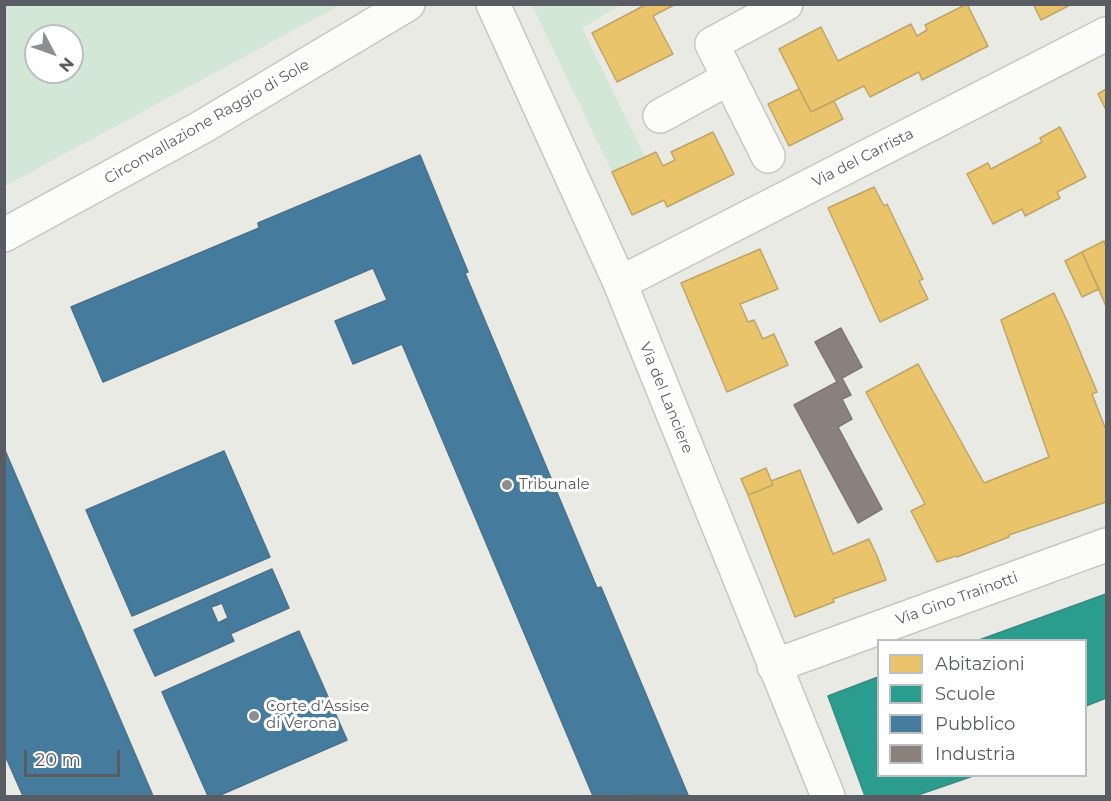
<!DOCTYPE html>
<meta charset="utf-8">
<style>
body{margin:0}
#map{position:relative;width:1111px;height:801px;overflow:hidden;background:#eaeae5;font-family:Montserrat,sans-serif}
canvas{display:block}
.frame{position:absolute;inset:0;border:6px solid #5a5c63;pointer-events:none}
.legend{position:absolute;left:877px;top:639px;width:210px;height:138px;box-sizing:border-box;background:#fff;border:2px solid #bdbec1;margin:0;padding:8px 10px;list-style:none;font-size:18px;color:#5a5c63}
.legend li{display:flex;align-items:center;gap:12px;height:30px}
.legend b{width:30px;border:2px solid #bdbec1}
.north{position:absolute;left:24px;top:24px;width:60px;height:60px;box-sizing:border-box;background:#fff;border:2px solid #bdbec1;border-radius:50%;rotate:131deg;font-size:16px;font-weight:700;line-height:24px;text-align:center;color:#5a5c63}
.north::after{content:'';display:block;margin:auto;width:21px;height:27px;background:#8c8e90;clip-path:polygon(50% 0,100% 100%,50% 72%,0 100%)}
.scale{position:absolute;left:24px;top:750px;width:96px;height:27px;box-sizing:border-box;border:3px solid #5a5c63;border-top:0;padding-left:8px;font-size:18px;line-height:21px;white-space:nowrap;color:#5a5c63;-webkit-text-stroke:4px #fff;paint-order:stroke}
</style>
<div id="map">
<canvas width="1111" height="801"></canvas>
<div class="frame"></div>
<ul class="legend">
<li><b style="height:16px;background:#e9c46a"></b>Abitazioni</li>
<li><b style="height:16px;background:#2a9d8f"></b>Scuole</li>
<li><b style="height:16px;background:#457b9d"></b>Pubblico</li>
<li><b style="height:16px;background:#8a817c"></b>Industria</li>
</ul>
<div class="north">N</div>
<div class="scale">20 m</div>
</div>
<script>
const g = document.querySelector('canvas').getContext('2d');
g.lineJoin = 'round';
function paint(path, color) {
  g.fillStyle = color;
  g.fill(path, 'evenodd');
}
function toPath(rows) {
  const path = new Path2D();
  for (const r of rows) {
    path.moveTo(r[0], r[1]);
    for (let i = 2; i < r.length; i += 2) path.lineTo(r[i], r[i + 1]);
  }
  return path;
}
function trace(path, color, width, dash) {
  g.strokeStyle = color;
  g.lineWidth = width;
  g.lineCap = dash ? 'butt' : 'round';
  g.setLineDash(dash || []);
  g.stroke(path);
}
function drawText(font, color, halo, rows, align = 'center') {
  g.font = font + ' Montserrat,sans-serif';
  g.lineWidth = 6;
  g.setLineDash([]);
  g.textBaseline = 'middle';
  g.strokeStyle = halo;
  g.fillStyle = color;
  for (const [text, x, y, turn = 0] of rows) {
    g.save();
    g.translate(x, y);
    g.rotate((+turn || 0) * Math.PI / 180);
    g.textAlign = isNaN(turn) ? turn : align;
    if (halo) g.strokeText(text, 0, 0);
    g.fillText(text, 0, 0);
    g.restore();
  }
}
paint(toPath([
 [5,4,340,4,340,5,5,186],
 [36,36,72,36,72,72,36,72],
 [532,5,621,5,582,28,645,157,612,172]
]), '#d2e7d5');
const homes = toPath([
 [647,4,676,4,653,16,673,54,617,82,592,33,647,4],
 [967,4,988,46,922,80,919,72,870,97,864,86,811,112,779,49,821,27,838,61,911,24,917,36,927,30,925,25,967,4],
 [1033,4,1072,4,1041,20,1033,4],
 [799,89,811,112,834,101,843,119,789,146,768,104,799,89],
 [1106,89,1106,110,1098,94,1106,89],
 [1060,127,1086,177,1057,192,1060,198,1025,216,1022,209,993,224,967,174,988,163,991,169,1042,142,1040,138,1060,127],
 [713,132,734,174,667,207,664,200,632,215,612,172,656,152,663,166,675,160,671,152,713,132],
 [874,187,884,206,887,204,923,279,919,281,928,299,880,322,828,208,874,187],
 [1104,241,1106,247,1106,306,1082,252,1104,241],
 [760,249,778,289,740,304,748,322,754,320,763,339,774,334,788,365,727,392,681,283,760,249],
 [1082,252,1099,289,1082,297,1065,261,1082,252],
 [1054,293,1068,323,1097,392,1092,394,1106,430,1106,502,1009,535,1009,537,957,557,956,556,937,562,911,511,925,504,866,392,918,364,984,483,1049,457,1001,320,1054,293],
 [766,468,773,485,748,495,741,479,766,468],
 [800,470,833,554,869,539,877,556,886,580,833,599,834,602,795,617,748,495,773,485,771,481,800,470]
]);
paint(homes, '#e9c46a');
trace(homes, '#bea568', 1.5);
const schools = toPath([
 [1106,594,1106,698,1086,706,1086,640,979,640,1106,594],
 [878,677,878,776,973,776,915,796,865,796,828,696,878,677]
]);
paint(schools, '#2a9d8f');
trace(schools, '#388a82', 1.5);
const public = toPath([
 [420,155,468,272,465,273,597,588,601,587,688,795,593,796,402,344,353,364,335,321,387,300,373,268,103,382,71,307,259,228,258,223,420,155],
 [4,448,153,796,23,796,4,753,4,448],
 [224,451,270,557,132,616,86,510,224,451],
 [272,569,289,608,230,634,224,620,228,618,222,603,217,605,213,595,272,569],
 [213,595,217,605,211,607,218,623,224,620,234,641,155,676,134,630,213,595],
 [299,631,347,740,218,796,208,796,162,692,299,631]
]);
paint(public, '#457b9d');
trace(public, '#4b728c', 1.5);
const industry = toPath([
 [841,328,862,367,842,378,851,395,842,399,852,419,838,427,882,509,858,523,794,405,837,382,815,342,841,328]
]);
paint(industry, '#8a817c');
trace(industry, '#7c7674', 1.5);
const minor = toPath([
 [493,4,620,283,828,796],
 [660,116,729,78],
 [768,156,712,44,786,4],
 [4,235,202,127,408,4],
 [620,283,1106,34],
 [774,666,1106,545]
]);
trace(minor, '#c6c6c6', 36);
trace(minor, '#fcfcfb', 33);
for (const [x, y, r, color] of [
 [507,485,6,"#8c8e90"],
 [254,716,6,"#8c8e90"]
]) {
  const dot = new Path2D();
  dot.arc(x, y, r, 0, 2 * Math.PI);
  g.fillStyle = color;
  g.fill(dot);
  trace(dot, '#fff', 2);
}
drawText('15px', '#5a5c63', '#fff', [
 ["Circonvallazione Raggio di Sole",207,122,-30],
 ["Via del Carrista",863,158,-27],
 ["Via del Lanciere",666,398,68],
 ["Via Gino Trainotti",957,599,-20]
]);
drawText('15px', '#5a5c63', '#fff', [
 ["Tribunale",519,485],
 ["Corte d’Assise",266,707],
 ["di Verona",266,724]
], 'left');
</script>
